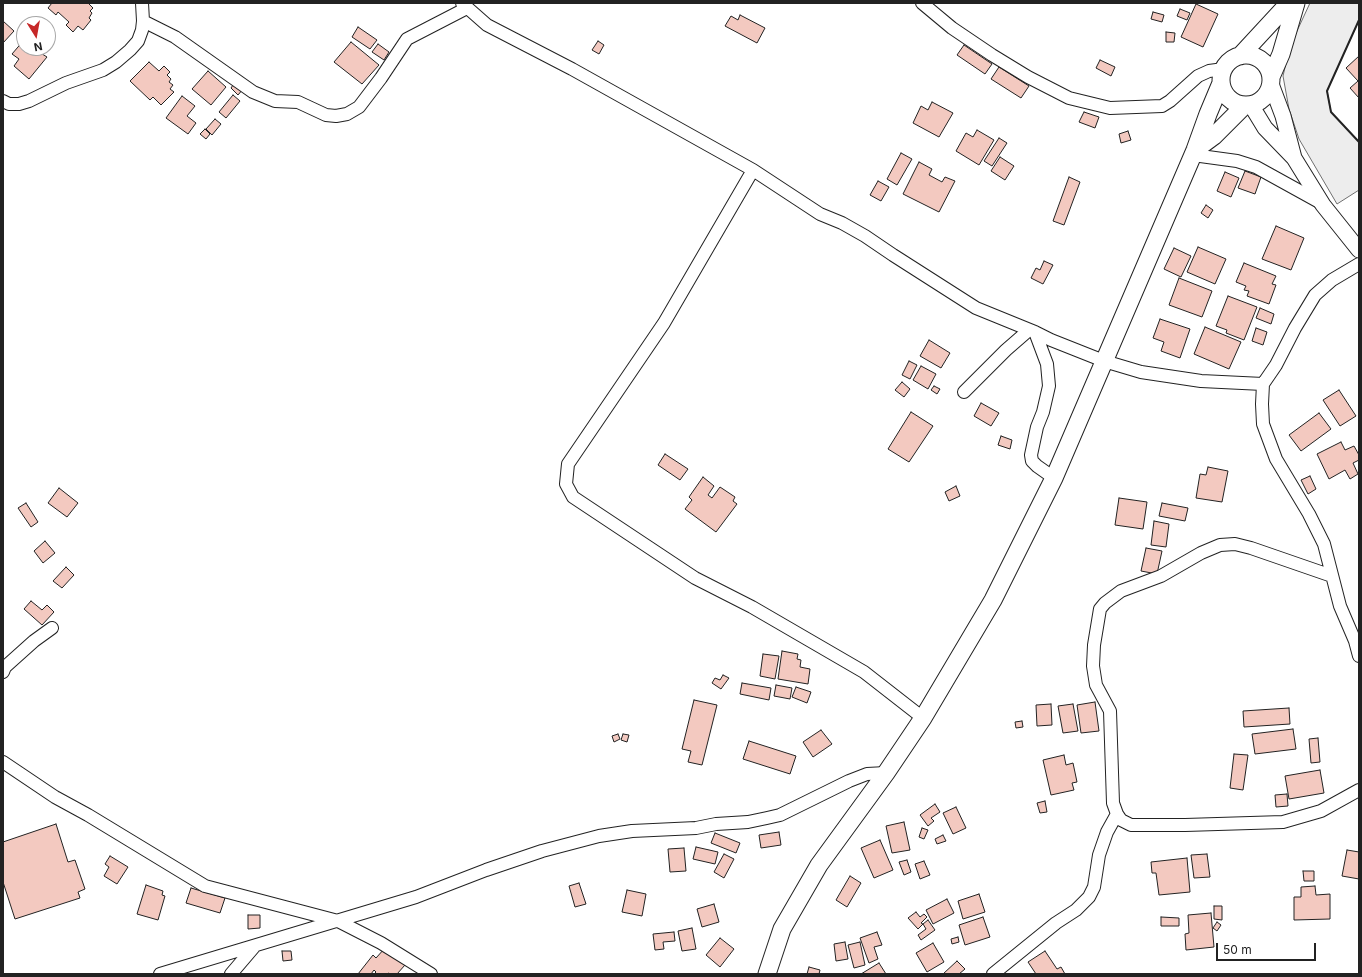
<!DOCTYPE html>
<style>
body{margin:0}
#map{position:relative;width:1362px;height:977px;overflow:hidden;background:#fff;font-family:Inter,sans-serif}
canvas{display:block}
.frame{position:absolute;inset:0;border:4px solid #222;pointer-events:none}
.north{position:absolute;left:16px;top:16px;width:40px;height:40px;box-sizing:border-box;background:#fff;border:1px solid #a7a7a7;border-radius:50%;rotate:169deg;font-size:11px;font-weight:700;line-height:16px;text-align:center;color:#222}
.north::after{content:'';display:block;margin:auto;width:14px;height:18px;background:#c62828;clip-path:polygon(50% 0,100% 100%,50% 72%,0 100%)}
.scale{position:absolute;left:1216px;top:943px;width:100px;height:18px;box-sizing:border-box;border:2px solid #222;border-top:0;padding-left:5px;font-size:12px;line-height:14px;white-space:nowrap;color:#222;-webkit-text-stroke:3px #fff;paint-order:stroke}
</style>
<div id="map">
<canvas width="1362" height="977"></canvas>
<div class="frame"></div>
<div class="north">N</div>
<div class="scale">50 m</div>
</div>
<script>
const g = document.querySelector('canvas').getContext('2d');
g.lineJoin = 'round';
function paint(path, color) {
  g.fillStyle = color;
  g.fill(path, 'evenodd');
}
function toPath(rows) {
  const path = new Path2D();
  for (const r of rows) {
    if (r.length === 3) {
      path.moveTo(r[0] + r[2], r[1]);
      path.arc(r[0], r[1], r[2], 0, 2 * Math.PI);
      continue;
    }
    path.moveTo(r[0], r[1]);
    for (let i = 2; i < r.length; i += 2) path.lineTo(r[i], r[i + 1]);
  }
  return path;
}
function trace(path, color, width, dash) {
  g.strokeStyle = color;
  g.lineWidth = width;
  g.lineCap = dash ? 'butt' : 'round';
  g.setLineDash(dash || []);
  g.stroke(path);
}
const parking = toPath([
 [1310,3,1359,3,1359,20,1327,91,1331,112,1359,142,1359,190,1337,204,1299,139,1289,109,1283,76,1290,46,1310,3]
]);
paint(parking, '#ededed');
trace(parking, '#6f6f6f', 1);
const building = toPath([
 [52,3,88,3,93,8,90,11,92,13,89,18,91,20,83,30,78,26,73,32,66,25,69,22,58,12,56,15,48,8,52,3],
 [1196,4,1218,14,1203,47,1181,37,1196,4],
 [1180,9,1190,13,1187,20,1177,16,1180,9],
 [1153,12,1164,15,1162,22,1151,19,1153,12],
 [740,15,765,28,757,43,725,26,731,16,738,20,740,15],
 [3,21,14,31,3,43,3,21],
 [358,27,377,40,370,49,352,37,358,27],
 [1166,32,1175,33,1174,42,1166,42,1166,32],
 [24,40,24,48,42,48,39,52,47,57,29,79,14,66,19,59,12,54,24,40],
 [598,41,604,45,599,54,592,50,598,41],
 [351,42,379,65,362,84,334,62,351,42],
 [378,44,389,52,384,60,372,52,378,44],
 [964,45,992,64,985,74,957,55,964,45],
 [1359,56,1359,98,1350,88,1358,81,1346,68,1359,56],
 [1100,60,1115,67,1111,76,1096,68,1100,60],
 [149,62,159,71,164,66,170,72,167,75,171,79,169,82,173,85,170,89,174,92,161,105,153,97,150,100,130,81,149,62],
 [999,67,1029,86,1021,98,991,79,999,67],
 [208,71,226,87,211,105,192,89,208,71],
 [235,82,243,89,238,95,231,88,235,82],
 [233,95,240,101,226,118,219,112,233,95],
 [182,96,195,106,187,116,196,123,188,134,166,118,182,96],
 [932,102,953,113,939,137,913,123,921,106,928,110,932,102],
 [1084,112,1099,117,1095,128,1079,122,1084,112],
 [215,119,221,124,212,135,206,129,215,119],
 [205,129,210,134,206,139,200,134,205,129],
 [977,130,994,140,979,165,956,151,966,133,973,137,977,130],
 [1128,131,1131,140,1121,143,1119,134,1128,131],
 [999,138,1007,143,992,166,984,161,999,138],
 [901,153,912,159,897,185,887,179,901,153],
 [1000,157,1014,166,1005,180,991,171,1000,157],
 [919,162,932,169,929,175,942,182,945,177,955,181,939,212,903,194,919,162],
 [1245,171,1261,177,1255,194,1238,188,1245,171],
 [1225,172,1239,178,1231,197,1217,191,1225,172],
 [1069,177,1080,182,1064,225,1053,221,1069,177],
 [878,181,889,187,881,201,870,195,878,181],
 [1206,205,1213,210,1208,218,1201,213,1206,205],
 [1276,226,1304,238,1291,270,1262,259,1276,226],
 [1198,247,1226,259,1215,284,1187,272,1198,247],
 [1174,248,1191,256,1181,277,1164,269,1174,248],
 [1044,261,1053,265,1043,284,1031,278,1036,268,1040,270,1044,261],
 [1244,263,1276,276,1272,284,1276,285,1269,304,1247,296,1249,291,1244,290,1246,286,1236,282,1244,263],
 [1179,278,1212,291,1202,317,1169,305,1179,278],
 [1228,296,1257,307,1244,340,1226,333,1227,330,1216,326,1228,296],
 [1260,308,1274,314,1271,324,1256,318,1260,308],
 [1160,319,1190,329,1180,358,1161,351,1164,342,1153,338,1160,319],
 [1205,327,1241,342,1229,369,1194,354,1205,327],
 [1256,328,1267,332,1263,345,1252,341,1256,328],
 [929,340,950,353,941,368,920,356,929,340],
 [909,361,917,365,910,379,902,375,909,361],
 [921,366,936,374,928,389,913,380,921,366],
 [902,382,910,389,904,397,895,390,902,382],
 [934,386,940,389,937,394,931,390,934,386],
 [1339,390,1356,416,1340,426,1323,400,1339,390],
 [981,403,999,413,991,426,974,416,981,403],
 [911,412,933,426,909,462,888,449,911,412],
 [1319,413,1331,429,1301,451,1289,435,1319,413],
 [1001,436,1012,440,1010,449,998,445,1001,436],
 [1341,442,1345,450,1354,446,1359,455,1359,460,1353,463,1358,474,1350,479,1345,470,1329,479,1317,454,1341,442],
 [665,454,688,469,680,480,658,465,665,454],
 [1208,467,1228,471,1222,502,1196,498,1200,474,1206,475,1208,467],
 [1310,476,1316,489,1308,494,1301,480,1310,476],
 [703,477,714,486,708,495,712,498,720,487,735,497,733,501,737,504,716,532,685,509,692,500,689,497,703,477],
 [956,486,960,496,949,501,945,492,956,486],
 [59,488,78,503,67,517,48,503,59,488],
 [1119,498,1147,502,1143,529,1115,525,1119,498],
 [26,503,38,522,31,527,18,508,26,503],
 [1162,503,1188,508,1185,521,1159,516,1162,503],
 [1154,521,1169,524,1166,547,1151,545,1154,521],
 [45,541,55,553,43,563,34,551,45,541],
 [1146,548,1162,551,1157,574,1141,571,1146,548],
 [66,567,74,575,62,588,53,581,66,567],
 [31,601,42,610,47,605,54,612,42,625,24,609,31,601],
 [782,651,798,654,797,659,801,660,800,667,810,669,808,684,778,679,782,651],
 [763,654,779,656,775,679,760,676,763,654],
 [723,675,729,678,721,689,712,683,715,678,720,680,723,675],
 [742,683,771,688,769,700,740,694,742,683],
 [776,685,792,688,790,699,774,696,776,685],
 [796,687,811,692,807,703,792,697,796,687],
 [694,700,717,705,702,765,688,762,691,751,682,749,694,700],
 [1095,702,1099,731,1081,733,1077,705,1095,702],
 [1051,704,1052,725,1037,726,1036,705,1051,704],
 [1073,704,1078,731,1063,733,1058,706,1073,704],
 [1289,708,1290,724,1244,727,1243,711,1289,708],
 [1022,721,1023,727,1016,728,1015,722,1022,721],
 [1293,729,1296,749,1255,754,1252,734,1293,729],
 [821,730,832,744,813,757,803,742,821,730],
 [618,734,620,739,614,742,612,736,618,734],
 [623,734,629,735,627,742,621,740,623,734],
 [1318,738,1320,762,1311,763,1309,739,1318,738],
 [749,741,796,756,790,774,743,759,749,741],
 [1234,754,1248,755,1243,790,1230,788,1234,754],
 [1064,755,1066,765,1073,763,1077,782,1072,783,1074,790,1051,795,1043,760,1064,755],
 [1320,770,1324,793,1289,799,1285,776,1320,770],
 [1287,794,1288,806,1276,807,1275,795,1287,794],
 [1045,801,1047,812,1040,813,1037,803,1045,801],
 [935,804,940,812,931,818,934,821,928,826,920,815,935,804],
 [956,807,966,828,953,834,943,813,956,807],
 [904,822,910,850,892,853,886,826,904,822],
 [56,824,68,862,75,860,85,889,78,892,80,898,15,919,3,882,3,842,56,824],
 [922,828,928,830,924,839,919,837,922,828],
 [779,832,781,845,761,848,759,835,779,832],
 [715,833,740,843,736,853,711,843,715,833],
 [943,835,946,841,937,844,935,839,943,835],
 [880,840,893,870,874,878,861,848,880,840],
 [696,847,718,852,715,864,693,859,696,847],
 [684,848,686,871,670,872,668,849,684,848],
 [1347,850,1359,852,1359,879,1342,876,1347,850],
 [724,854,734,859,724,878,714,872,724,854],
 [1207,854,1210,877,1194,878,1191,855,1207,854],
 [110,856,128,867,117,884,104,876,109,867,105,864,110,856],
 [1187,858,1190,892,1159,895,1156,873,1152,873,1151,862,1187,858],
 [907,860,911,872,904,875,899,862,907,860],
 [924,861,930,875,920,879,915,864,924,861],
 [1303,871,1314,871,1314,881,1304,881,1303,871],
 [850,876,861,883,847,907,836,900,850,876],
 [579,883,586,904,575,907,569,886,579,883],
 [146,885,163,891,162,895,165,896,158,920,137,914,146,885],
 [1315,886,1316,895,1330,894,1330,919,1294,920,1294,897,1301,897,1301,887,1315,886],
 [191,888,225,898,220,913,186,903,191,888],
 [627,890,646,894,642,916,622,912,627,890],
 [979,894,985,912,963,919,958,901,979,894],
 [947,899,954,913,933,924,926,910,947,899],
 [714,904,719,922,702,927,697,909,714,904],
 [1214,906,1222,906,1222,920,1214,919,1214,906],
 [916,912,920,917,924,914,927,917,921,923,923,924,918,929,908,918,916,912],
 [1211,913,1214,947,1186,950,1185,934,1189,933,1188,915,1211,913],
 [248,915,260,915,260,928,248,929,248,915],
 [983,917,990,937,965,945,959,925,983,917],
 [1161,917,1179,918,1179,926,1161,926,1161,917],
 [928,920,935,930,921,940,918,935,926,929,923,924,928,920],
 [1217,922,1221,925,1217,931,1213,928,1217,922],
 [692,928,696,949,682,951,678,931,692,928],
 [674,932,675,941,663,942,664,949,655,950,653,934,674,932],
 [877,932,882,945,874,947,878,959,869,963,860,938,877,932],
 [958,937,959,942,952,944,951,939,958,937],
 [720,938,734,949,720,967,706,955,720,938],
 [845,942,848,959,836,961,834,944,845,942],
 [860,942,865,965,854,968,848,945,860,942],
 [933,943,944,962,927,972,916,953,933,943],
 [385,948,405,965,397,974,390,974,388,973,387,974,374,974,376,972,374,970,371,974,358,974,373,955,376,958,385,948],
 [282,951,291,951,292,960,283,961,282,951],
 [1045,951,1057,969,1061,967,1065,974,1036,974,1028,962,1045,951],
 [957,961,965,969,959,974,943,974,957,961],
 [879,963,886,974,861,974,879,963],
 [809,967,820,970,819,974,807,974,809,967]
]);
paint(building, '#f3c9c0');
trace(building, '#222', 1);
const minor = toPath([
 [462,3,487,25,572,69,753,170,820,214,842,223,865,236,893,255,976,308,1035,332,1051,340,1104,361,1141,372,1201,381,1263,384],
 [922,3,952,28,992,55,1028,77,1069,98,1110,108,1162,106,1170,101,1198,76,1209,71,1224,69],
 [143,21,175,37,253,92,275,101,298,102,326,115,336,116,347,114,359,107,381,78,407,39,467,8],
 [3,101,9,104,19,104,29,101,66,83,103,70,116,62,130,50,138,41,142,30,143,21,142,3],
 [1193,155,1237,161,1256,167,1323,204],
 [753,170,664,323,568,464,566,484,573,497,695,578,752,607,864,672,923,718],
 [1359,264,1332,280,1315,295,1295,328,1276,365,1263,384,1262,404,1263,424,1276,459,1309,514,1324,544,1340,606,1355,641,1359,656],
 [1035,332,1047,364,1049,386,1043,412,1037,427,1031,455,1032,461,1037,466,1054,478],
 [964,392,1006,350,1029,330],
 [1332,576,1251,548,1235,544,1220,545,1201,553,1161,576,1121,591,1105,603,1100,609,1094,645,1093,666,1096,685,1110,711,1113,803,1117,814,1121,820,1131,825,1185,825,1283,822,1321,811,1359,790],
 [3,672,5,667,34,641,52,628],
 [3,762,55,797,88,815,205,886,338,921,381,943,431,974],
 [160,974,416,897,486,870,542,851,599,836,632,831,696,828,716,824,748,822,767,818,780,815,849,781,867,774,886,773],
 [231,974,254,947],
 [993,974,1056,923,1076,910,1089,897,1094,887,1099,855,1107,832,1117,814]
]);
const tertiary = toPath([
 [1271,84,1283,116,1294,158],
 [1251,105,1265,128,1294,158,1323,205,1359,250]
]);
const secondary = toPath([
 [1246,80,25],
 [1240,56,1289,3],
 [1271,77,1281,54,1296,3],
 [1195,150,1214,136,1245,105],
 [767,974,782,929,819,865,886,773,923,718,993,600,1054,478,1195,150,1208,114,1221,83]
]);
trace(minor, '#222', 14);
trace(tertiary, '#222', 17);
trace(secondary, '#222', 19);
trace(minor, '#fff', 12);
trace(tertiary, '#fff', 15);
trace(secondary, '#fff', 17);
trace(toPath([
 [1359,20,1327,91,1331,112,1359,142]
]), '#222', 2);
</script>
